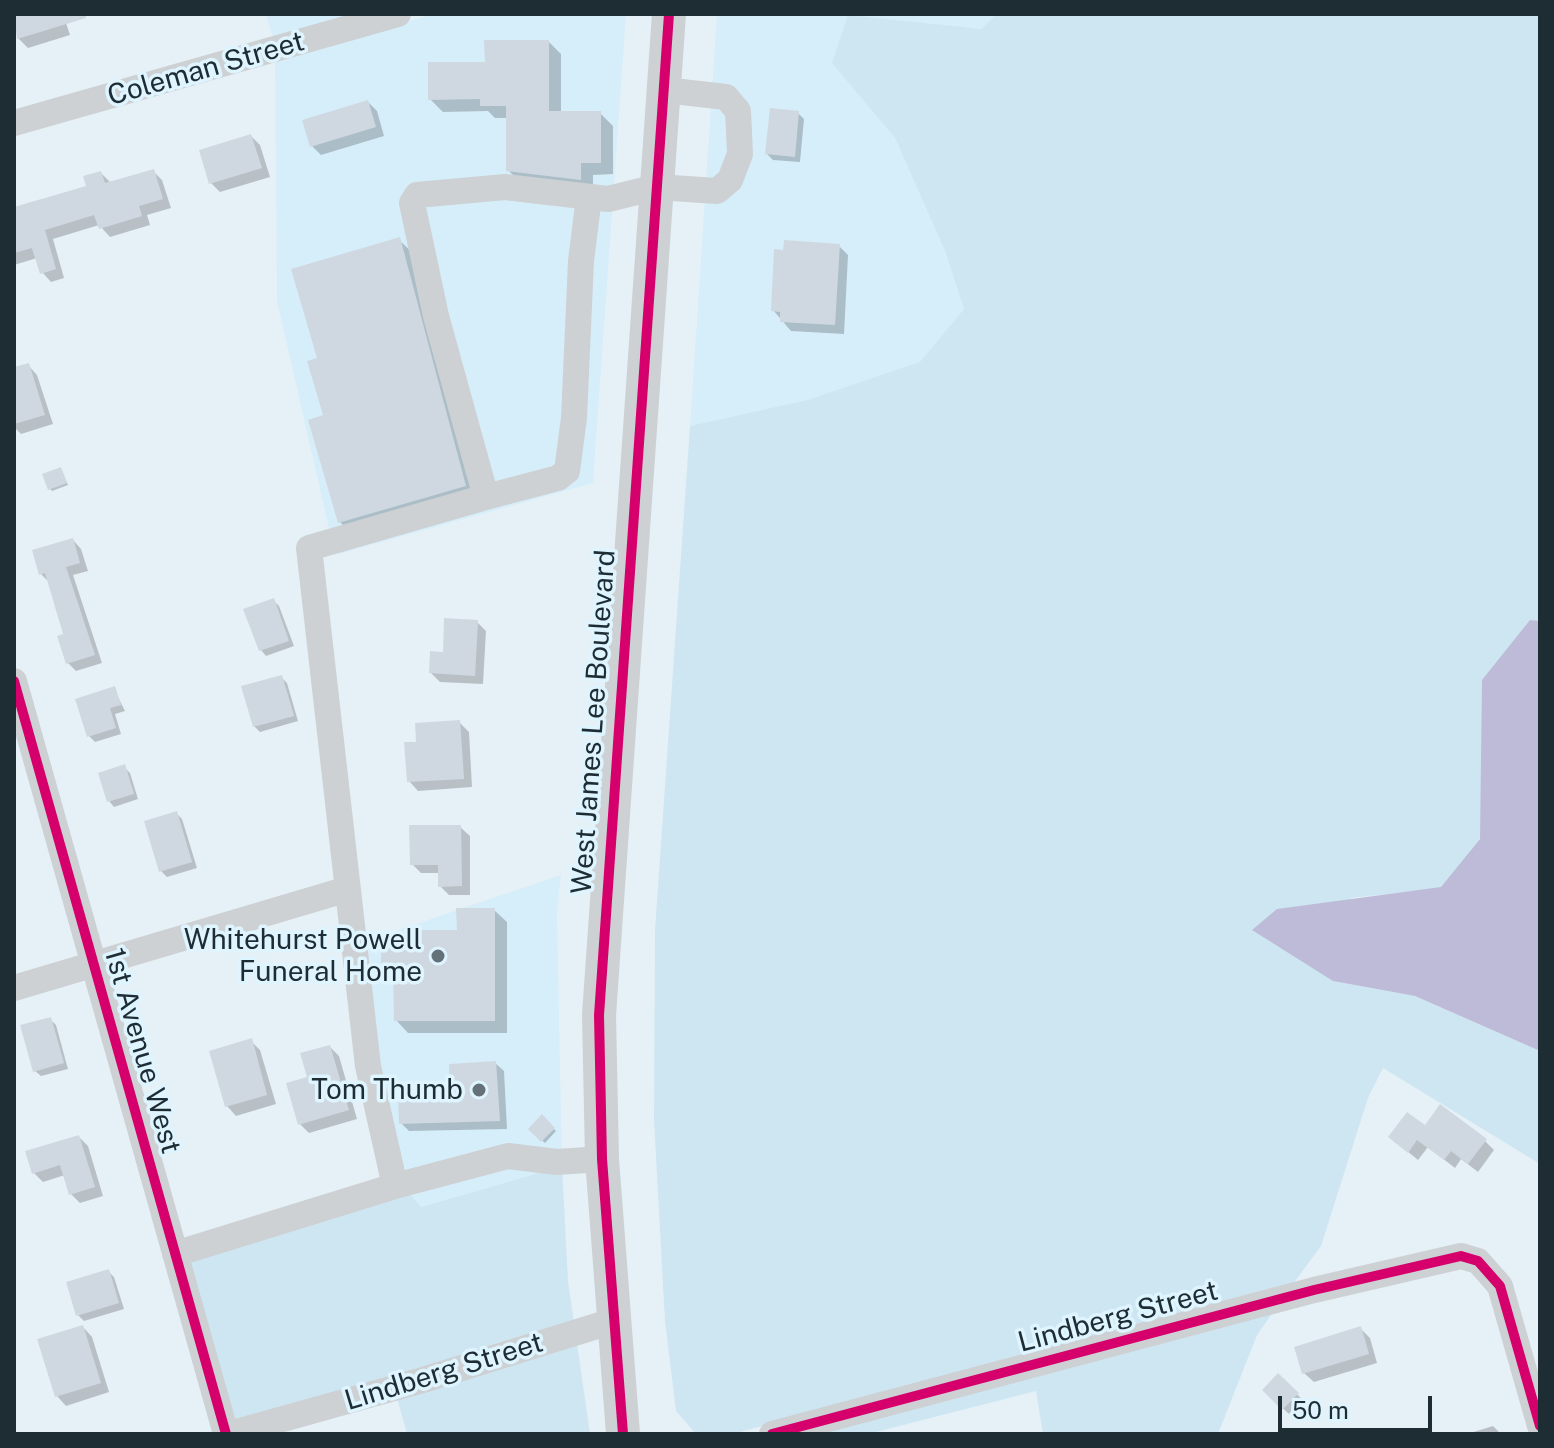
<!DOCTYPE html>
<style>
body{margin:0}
#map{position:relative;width:1554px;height:1448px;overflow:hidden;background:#e6f1f7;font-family:"Public Sans",sans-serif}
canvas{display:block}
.frame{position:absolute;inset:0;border:16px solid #1e2c33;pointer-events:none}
.scale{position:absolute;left:1278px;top:1396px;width:154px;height:36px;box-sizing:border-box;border:4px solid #1e2c33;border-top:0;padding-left:10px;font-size:24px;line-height:28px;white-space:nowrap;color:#1e2c33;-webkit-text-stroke:6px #def4ff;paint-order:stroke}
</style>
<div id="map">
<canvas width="1554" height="1448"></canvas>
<div class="frame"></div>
<div class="scale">50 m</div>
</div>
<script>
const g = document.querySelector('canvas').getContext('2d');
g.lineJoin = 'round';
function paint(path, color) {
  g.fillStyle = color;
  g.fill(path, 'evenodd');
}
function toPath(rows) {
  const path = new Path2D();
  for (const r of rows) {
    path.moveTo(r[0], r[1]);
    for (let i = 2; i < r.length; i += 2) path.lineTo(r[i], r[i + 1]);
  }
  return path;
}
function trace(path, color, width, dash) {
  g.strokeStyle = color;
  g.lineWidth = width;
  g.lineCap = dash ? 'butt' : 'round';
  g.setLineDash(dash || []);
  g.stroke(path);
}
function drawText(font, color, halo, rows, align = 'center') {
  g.font = font + ' "Public Sans",sans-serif';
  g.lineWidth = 7;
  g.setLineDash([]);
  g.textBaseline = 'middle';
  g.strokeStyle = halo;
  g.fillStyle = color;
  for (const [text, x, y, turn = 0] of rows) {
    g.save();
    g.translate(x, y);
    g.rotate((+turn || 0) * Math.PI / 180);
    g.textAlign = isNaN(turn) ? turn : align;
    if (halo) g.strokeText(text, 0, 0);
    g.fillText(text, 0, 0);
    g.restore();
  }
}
paint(toPath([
 [266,14,361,14,273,39],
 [434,14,626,14,593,483,335,555,277,301,275,60],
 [717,14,997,14,982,29,926,25,832,62,895,138,945,251,964,309,921,362,807,400,690,426],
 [561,875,557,914,562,1166,420,1207,394,1176,363,942]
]), '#d6eefa');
paint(toPath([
 [997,14,1540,14,1540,621,1530,620,1483,761,1480,839,1441,888,1351,898,1333,981,1415,996,1540,1051,1540,1164,1383,1068,1368,1098,1321,1246,1293,1284,732,1434,696,1434,676,1411,665,1321,654,1121,655,930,690,426,807,400,920,362,964,309,945,251,895,138,832,63,848,15,981,29],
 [562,1166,568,1281,574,1323,235,1422,187,1251,394,1176,421,1207],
 [1274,1311,1257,1335,1218,1434,1043,1434,1036,1391,868,1434,812,1434],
 [577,1343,590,1434,407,1434,397,1398]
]), '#cee6f2');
paint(toPath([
 [1530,620,1540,621,1540,1051,1415,996,1333,981,1252,930,1277,909,1441,887,1480,839,1482,680]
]), '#bdbbd7');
paint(toPath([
 [14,14,63,14,70,35,28,48,18,38],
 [549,42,561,54,561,113,600,113,613,126,613,174,593,175,593,191,521,183,508,170,508,118,495,118,488,111,443,112,430,99,487,64],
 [368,102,377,111,384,136,321,155,312,146],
 [798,113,804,119,800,162,773,160,767,154],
 [251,136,260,145,270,177,220,192,211,183],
 [153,171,162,180,171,208,147,215,150,225,110,237,99,225,53,239,64,278,51,282,42,272,37,258,14,265,14,210,88,187,101,173,110,182],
 [399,240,412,252,478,499,353,535,340,522,325,417],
 [839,246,848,255,844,334,791,331,773,310],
 [28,365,37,375,53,424,21,434,14,427,14,369],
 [62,471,68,485,52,491,50,489],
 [73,540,81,549,88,571,73,575,102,663,76,671,68,663,66,636,50,583,41,574],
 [273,600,279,606,294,646,266,656,261,650],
 [477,622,486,631,483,684,440,682,431,673],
 [281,677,287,683,298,721,260,732,254,726],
 [114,689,125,711,115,714,121,734,95,742,89,736],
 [459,722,469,732,472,787,418,791,409,781,418,743],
 [124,767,130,773,138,799,114,807,109,801],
 [177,814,182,819,197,868,167,877,161,871],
 [460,827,470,836,470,895,449,895,440,886,440,873,421,873,412,864],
 [494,910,507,922,507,1033,408,1033,396,1020,395,983,383,971,411,942,459,932],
 [50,1019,56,1025,68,1069,41,1076,35,1071],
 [251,1041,260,1050,276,1104,236,1116,227,1106],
 [330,1047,339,1056,357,1119,309,1133,300,1124,310,1078],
 [495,1063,504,1071,507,1129,409,1131,401,1123],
 [542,1117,556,1131,545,1143,530,1129],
 [1425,1128,1485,1141,1494,1150,1478,1172,1461,1159,1455,1168,1428,1147,1418,1160,1390,1137],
 [79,1137,88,1146,103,1196,80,1203,71,1194,65,1175,43,1182,34,1173],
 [108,1271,114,1277,124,1309,84,1321,78,1315,68,1283],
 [83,1327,92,1337,109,1392,66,1406,57,1396],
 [1360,1328,1370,1338,1377,1363,1314,1382,1304,1373],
 [1278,1376,1303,1400,1289,1414,1264,1390],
 [1493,1426,1501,1434,1467,1434]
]), '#0003');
paint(toPath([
 [14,14,86,14,86,18,17,39],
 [484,40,549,40,549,111,601,111,601,163,581,163,581,180,506,171,506,106,480,106,480,99,428,100,428,62,485,62],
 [368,100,376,127,310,147,302,120],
 [770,108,799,111,795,157,765,154],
 [251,134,262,168,209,184,199,150],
 [154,169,163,199,139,206,142,216,99,229,94,215,45,230,56,269,40,274,32,248,14,253,14,207,86,186,83,176,101,171,105,183],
 [400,237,466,486,338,523,308,420,323,415,307,361,317,358,291,269],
 [784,240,840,244,835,325,780,322,780,312,771,311,774,249,783,250],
 [29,363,45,415,14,424,14,367],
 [61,467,67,483,48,490,42,474],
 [73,538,80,563,66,567,95,655,66,664,57,636,63,634,45,573,39,575,32,550],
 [274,598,289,641,259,651,243,609],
 [444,618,478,620,475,676,429,673,430,651,443,652],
 [282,675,294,716,253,727,241,686],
 [115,686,121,705,110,708,116,728,87,737,75,699],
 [460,720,464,779,407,782,404,742,416,742,415,723],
 [125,764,134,794,107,802,98,773],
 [177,811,192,862,159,872,144,821],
 [409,825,461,825,462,886,438,887,438,865,410,865],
 [456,908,495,908,495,1021,394,1021,393,971,381,971,381,940,409,940,409,930,457,930],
 [51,1017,64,1063,33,1072,20,1025],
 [252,1038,267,1095,225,1107,209,1051],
 [330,1045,349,1110,298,1125,286,1083,307,1077,300,1053],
 [496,1061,500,1121,399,1124,398,1091,450,1090,449,1064],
 [1440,1104,1487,1139,1468,1164,1451,1151,1444,1160,1417,1140,1408,1153,1388,1137,1407,1112,1425,1125],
 [542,1114,555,1128,541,1142,528,1129],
 [79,1135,95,1187,69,1195,60,1165,32,1174,25,1151],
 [109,1269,119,1303,76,1316,66,1282],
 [83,1325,101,1383,55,1397,37,1339],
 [1361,1326,1369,1354,1302,1374,1294,1347],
 [1278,1373,1299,1393,1282,1410,1262,1390]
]), '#cfd8e1');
trace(toPath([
 [14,123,398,14],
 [486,497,558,478,567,471,574,418,581,261,589,197],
 [14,681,226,1434],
 [14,988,348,889],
 [395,1186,368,1066,309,548,486,497,436,316,412,203,417,195,505,187,608,199,657,187,717,191,730,180,740,154,738,111,726,97,664,90],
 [175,1254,395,1186,508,1156,557,1162,602,1159],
 [229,1434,423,1380,613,1321],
 [772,1434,1314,1290,1461,1256,1478,1261,1500,1286,1540,1426]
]), '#cdd1d4', 26);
trace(toPath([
 [623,1434,602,1159,599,1015,669,14]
]), '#cdd1d4', 34);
trace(toPath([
 [14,681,226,1434],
 [623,1434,602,1159,599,1015,669,14],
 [772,1434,1314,1290,1461,1256,1478,1261,1500,1286,1540,1426]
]), '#d6006c', 10);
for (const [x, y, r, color] of [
 [438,956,8,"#647178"],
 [479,1090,8,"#647178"]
]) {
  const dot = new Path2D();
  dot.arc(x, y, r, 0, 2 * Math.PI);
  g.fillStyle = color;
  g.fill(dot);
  trace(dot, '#def4ff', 3);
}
drawText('28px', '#1e2c33', '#def4ff', [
 ["Coleman Street",206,69,-16],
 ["West James Lee Boulevard",594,722,-86],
 ["1st Avenue West",142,1051,74],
 ["Lindberg Street",1118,1317,-15],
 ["Lindberg Street",444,1372,-17]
]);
drawText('28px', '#1e2c33', '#def4ff', [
 ["Whitehurst Powell",422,940],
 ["Funeral Home",422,972],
 ["Tom Thumb",463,1090]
], 'right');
</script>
